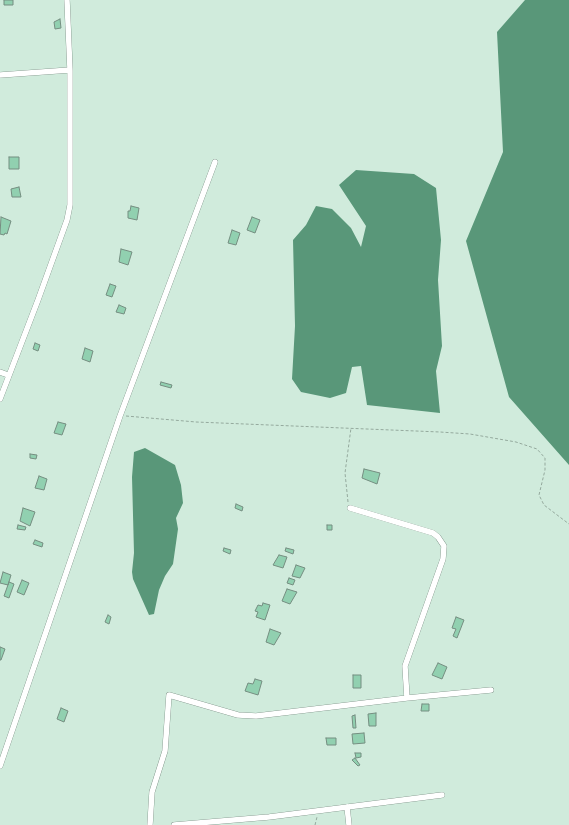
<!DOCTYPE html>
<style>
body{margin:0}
canvas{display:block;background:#d0ebdc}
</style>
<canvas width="569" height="825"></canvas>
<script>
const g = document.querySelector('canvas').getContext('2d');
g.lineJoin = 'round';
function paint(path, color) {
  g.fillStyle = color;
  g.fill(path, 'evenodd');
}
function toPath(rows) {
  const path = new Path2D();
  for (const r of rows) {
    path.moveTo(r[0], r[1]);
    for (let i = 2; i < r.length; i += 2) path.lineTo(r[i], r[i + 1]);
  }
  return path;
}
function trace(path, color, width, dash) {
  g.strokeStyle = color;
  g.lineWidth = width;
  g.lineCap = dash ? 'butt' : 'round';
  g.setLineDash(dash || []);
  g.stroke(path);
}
paint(toPath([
 [525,0,569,0,569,465,509,397,466,241,503,152,497,32],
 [356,170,414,174,436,188,441,240,438,280,442,346,436,371,440,413,367,405,361,366,352,367,346,393,330,398,301,392,292,379,295,326,293,240,306,225,316,206,332,209,351,228,361,247,366,226,339,185],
 [145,448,175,465,181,485,183,503,176,518,178,529,173,564,165,576,159,590,154,614,149,615,133,579,132,572,134,553,132,477,134,452]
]), '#599779');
const building = toPath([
 [4,0,13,0,13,5,4,5,4,0],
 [60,19,61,28,55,29,54,22,60,19],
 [9,157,19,157,19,169,9,169,9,157],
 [19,187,21,197,12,197,11,189,19,187],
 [131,206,139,208,137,220,128,218,128,211,130,211,131,206],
 [1,217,11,221,7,234,5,233,4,235,0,234,1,217],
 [252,217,260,220,255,233,247,230,252,217],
 [232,230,240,233,236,245,228,243,232,230],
 [121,249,132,252,128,265,119,262,121,249],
 [110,284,116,286,112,297,106,295,110,284],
 [119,305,126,308,124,314,116,312,119,305],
 [35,343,40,345,38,351,33,349,35,343],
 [85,348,93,351,90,362,82,359,85,348],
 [161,382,172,385,171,388,160,385,161,382],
 [58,422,66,424,62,435,54,433,58,422],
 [30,454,37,455,36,459,30,458,30,454],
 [364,469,380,473,377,484,362,478,364,469],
 [39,476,47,479,44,490,35,488,39,476],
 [236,504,243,507,242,511,235,508,236,504],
 [23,508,35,512,30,526,20,521,23,508],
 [18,525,26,527,25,530,17,529,18,525],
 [327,525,332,525,332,530,327,530,327,525],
 [35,540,43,543,42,547,33,544,35,540],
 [224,548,231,550,230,554,223,551,224,548],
 [286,548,294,550,293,554,285,551,286,548],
 [279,555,287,557,283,568,273,565,279,555],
 [296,565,305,568,300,578,292,576,296,565],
 [3,572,11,575,8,585,0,583,3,572],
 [289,578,295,580,293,585,287,583,289,578],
 [22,580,29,583,24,595,17,592,22,580],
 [9,582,14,584,9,598,4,596,9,582],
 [287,589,297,592,290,604,282,601,287,589],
 [263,603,270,605,265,620,256,617,258,612,255,611,258,605,262,606,263,603],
 [108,615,111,617,109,624,105,622,108,615],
 [456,617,464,620,457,638,453,636,456,629,452,628,456,617],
 [270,629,281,633,274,645,266,642,270,629],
 [0,647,5,649,1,660,0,660,0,647],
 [438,663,447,667,442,679,432,675,438,663],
 [353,675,361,675,361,688,353,688,353,675],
 [255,679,262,681,258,695,245,691,248,683,253,684,255,679],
 [422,704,429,704,429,711,421,711,422,704],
 [61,708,68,711,64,722,57,719,61,708],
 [376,713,376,726,369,726,368,714,376,713],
 [355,715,356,728,353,728,352,716,355,715],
 [364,733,365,743,353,744,352,734,364,733],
 [326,738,336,738,336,745,327,745,326,738],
 [355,753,361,753,361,757,356,758,355,753],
 [355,758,360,765,358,766,352,760,355,758]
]);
paint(building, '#91d0b0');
trace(building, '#758e81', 1);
const street = toPath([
 [0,75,70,70],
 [0,372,8,375],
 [0,399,38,300,67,220,70,205,70,70,67,0],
 [350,508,433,533,438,537,444,546,443,559,405,666,407,698],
 [0,766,120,416,215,162],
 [347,807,349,825],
 [150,825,152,792,165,751,169,695,238,715,256,716,407,698,491,690],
 [174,825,269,817,442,795]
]);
trace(street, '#647c6f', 6);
trace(toPath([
 [126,416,196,422,440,432,470,434,516,442,537,449,545,458,545,470,539,495,544,505,569,524],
 [348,502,345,473,351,428],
 [315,825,317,817]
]), '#94a99d', 1, [3, 2]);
trace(street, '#fff', 5.5);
</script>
